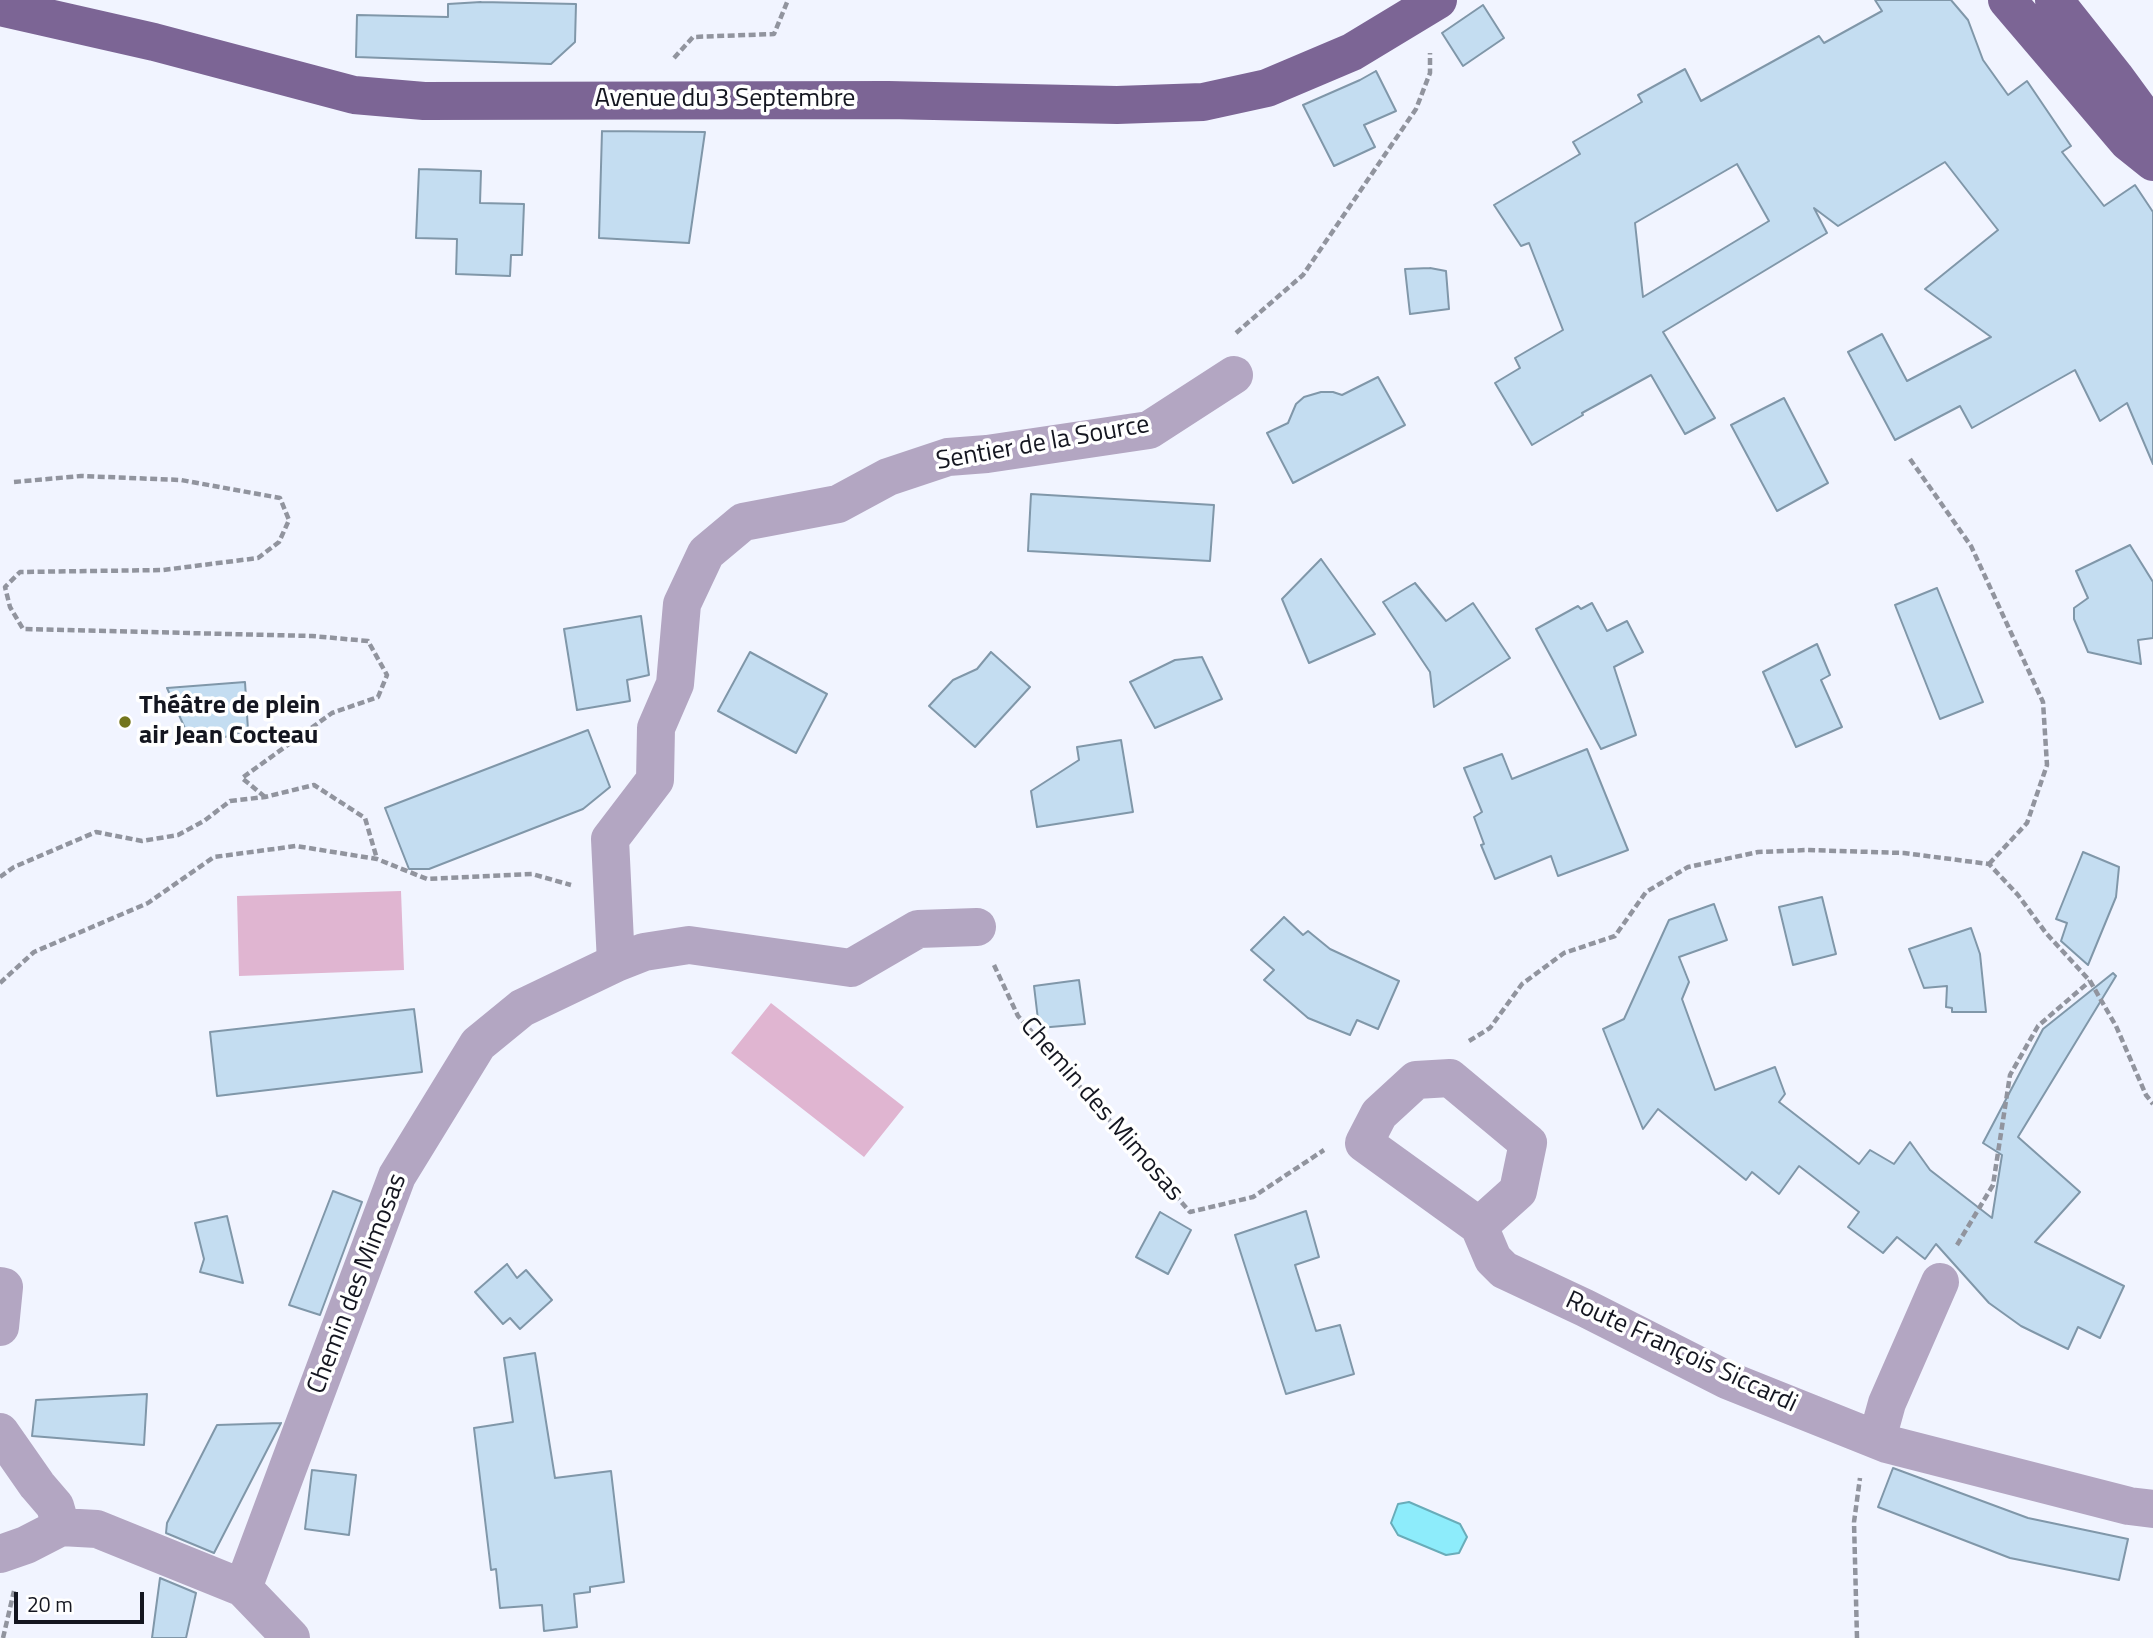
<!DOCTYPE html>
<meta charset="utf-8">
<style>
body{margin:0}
#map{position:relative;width:2153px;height:1638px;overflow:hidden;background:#f1f4ff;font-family:"Titillium Web",sans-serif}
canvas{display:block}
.scale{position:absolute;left:14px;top:1592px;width:130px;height:32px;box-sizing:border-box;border:4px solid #141620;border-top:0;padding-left:9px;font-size:21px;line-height:24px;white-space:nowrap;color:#141620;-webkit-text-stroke:5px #fff;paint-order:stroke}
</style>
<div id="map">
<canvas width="2153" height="1638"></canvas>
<div class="scale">20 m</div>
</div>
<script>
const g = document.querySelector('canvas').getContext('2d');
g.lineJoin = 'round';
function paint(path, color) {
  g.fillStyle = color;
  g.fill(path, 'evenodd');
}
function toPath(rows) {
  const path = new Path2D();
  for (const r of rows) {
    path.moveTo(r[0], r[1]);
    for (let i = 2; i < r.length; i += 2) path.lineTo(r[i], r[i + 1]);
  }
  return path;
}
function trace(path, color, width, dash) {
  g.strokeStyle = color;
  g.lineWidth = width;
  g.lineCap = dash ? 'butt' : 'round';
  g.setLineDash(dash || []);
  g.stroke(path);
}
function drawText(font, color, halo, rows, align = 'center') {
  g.font = font + ' "Titillium Web",sans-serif';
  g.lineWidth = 7;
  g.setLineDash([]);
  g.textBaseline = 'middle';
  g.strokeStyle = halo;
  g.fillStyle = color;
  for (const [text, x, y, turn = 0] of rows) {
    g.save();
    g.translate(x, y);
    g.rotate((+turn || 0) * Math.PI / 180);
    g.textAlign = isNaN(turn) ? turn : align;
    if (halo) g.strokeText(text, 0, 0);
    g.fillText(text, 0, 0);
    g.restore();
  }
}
paint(toPath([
 [401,891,404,970,239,976,237,896],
 [771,1003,904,1107,864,1157,731,1053]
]), '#e0b5d1');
const water = toPath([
 [1409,1502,1460,1524,1467,1537,1459,1553,1446,1555,1398,1535,1391,1523,1398,1504,1409,1502]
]);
paint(water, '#8decfb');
trace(water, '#69acb9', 2);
const building = toPath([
 [1875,0,1951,0,1968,20,1983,60,2008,95,2027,81,2071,146,2062,152,2104,206,2135,185,2153,212,2153,464,2127,403,2100,421,2075,370,1972,428,1960,406,1895,440,1848,352,1882,334,1907,381,1991,337,1925,289,1998,230,1945,162,1838,226,1814,208,1827,233,1663,332,1715,418,1685,434,1651,375,1582,413,1583,415,1532,445,1495,383,1520,368,1515,358,1563,330,1529,243,1521,246,1494,205,1580,154,1573,142,1642,102,1638,95,1685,69,1701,101,1819,36,1824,43,1882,11,1875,0],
 [1737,164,1769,221,1643,297,1635,223,1737,164],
 [481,2,576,4,575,42,551,64,356,57,357,15,448,17,448,4,481,2],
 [1483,5,1504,38,1463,66,1442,33,1483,5],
 [1376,71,1396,111,1364,125,1375,147,1334,166,1303,105,1360,80,1376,71],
 [602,131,705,132,689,243,599,238,602,131],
 [419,169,481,171,480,203,524,204,522,255,511,255,510,276,456,274,457,239,416,238,419,169],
 [1430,268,1446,271,1449,309,1410,314,1405,269,1430,268],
 [1378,377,1405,425,1293,483,1267,433,1288,423,1296,404,1304,397,1321,392,1333,392,1342,395,1378,377],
 [1784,398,1828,483,1777,511,1731,425,1784,398],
 [1031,494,1214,505,1210,561,1028,551,1031,494],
 [2130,545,2153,582,2153,638,2138,640,2141,664,2088,652,2074,619,2074,608,2088,598,2076,571,2130,545],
 [1321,559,1375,634,1309,663,1282,599,1321,559],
 [1415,583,1446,621,1473,603,1510,658,1434,707,1430,672,1383,602,1415,583],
 [1937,588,1983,702,1940,719,1895,605,1937,588],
 [1592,603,1607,631,1627,621,1643,652,1614,667,1636,735,1601,749,1536,629,1578,606,1581,609,1592,603],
 [641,616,649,675,627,680,630,701,577,710,564,629,641,616],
 [1817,644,1830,675,1821,680,1842,727,1796,747,1763,672,1817,644],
 [750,652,827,694,796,753,718,711,750,652],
 [991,652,1030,687,975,747,929,706,953,680,977,669,991,652],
 [1202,657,1222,699,1155,728,1130,682,1175,660,1202,657],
 [245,682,248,730,225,737,187,733,167,688,245,682],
 [588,730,610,787,583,809,429,869,409,869,385,808,588,730],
 [1121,740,1133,812,1037,827,1031,791,1079,760,1077,747,1121,740],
 [1587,749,1628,850,1558,876,1551,856,1495,879,1481,845,1484,844,1474,817,1482,812,1464,768,1502,754,1512,779,1587,749],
 [2083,852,2119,867,2116,897,2088,965,2061,941,2067,923,2056,919,2083,852],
 [1822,897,1836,954,1793,965,1779,907,1822,897],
 [1714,904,1727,940,1679,957,1689,982,1682,999,1715,1090,1775,1067,1785,1094,1779,1102,1859,1164,1870,1150,1894,1164,1910,1142,1930,1170,1992,1218,2002,1155,1983,1143,2043,1029,2113,973,2116,976,2018,1137,2080,1192,2035,1242,2124,1286,2100,1338,2078,1327,2068,1349,2021,1326,1989,1303,1936,1244,1925,1259,1897,1237,1883,1253,1848,1227,1859,1212,1799,1166,1779,1194,1752,1172,1746,1180,1658,1109,1643,1129,1603,1029,1624,1019,1669,920,1714,904],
 [1284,917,1303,935,1308,931,1330,949,1399,981,1378,1029,1357,1020,1350,1035,1308,1018,1264,980,1274,970,1251,950,1284,917],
 [1971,928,1980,954,1986,1012,1952,1012,1952,1008,1946,1007,1947,986,1924,988,1909,949,1971,928],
 [1079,980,1085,1024,1039,1028,1034,986,1079,980],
 [414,1009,422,1072,217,1096,210,1032,414,1009],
 [333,1191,362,1202,320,1315,289,1305,333,1191],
 [1306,1211,1319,1257,1295,1265,1316,1331,1340,1325,1354,1374,1286,1394,1235,1235,1306,1211],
 [1160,1212,1191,1230,1168,1274,1136,1257,1160,1212],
 [227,1216,243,1283,200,1272,204,1259,195,1223,227,1216],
 [507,1264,517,1278,526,1270,552,1300,520,1329,510,1318,503,1324,475,1292,507,1264],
 [535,1353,555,1478,611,1471,624,1582,590,1587,590,1592,574,1594,577,1627,544,1631,542,1605,500,1608,496,1569,491,1570,474,1428,513,1422,504,1358,535,1353],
 [147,1394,144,1445,32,1436,36,1400,147,1394],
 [281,1423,214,1553,166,1533,167,1523,217,1425,281,1423],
 [1893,1468,2028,1518,2128,1539,2119,1580,2010,1558,1878,1507,1893,1468],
 [312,1470,356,1475,349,1535,305,1529,312,1470],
 [160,1578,196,1593,186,1638,152,1638,160,1578]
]);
paint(building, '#c4ddf1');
trace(building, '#8097a9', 2);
trace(toPath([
 [674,58,693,37,774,34,788,0],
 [1236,333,1303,275,1416,109,1430,73,1430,53],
 [1910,459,1971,546,2043,702,2047,765,2027,823,1989,864],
 [14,482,81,476,181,480,280,498,289,520,279,542,258,558,163,570,20,572,5,587,10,607,23,629,312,636,368,641,387,675,378,697,332,713,242,778,265,797],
 [0,877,14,867,96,832,142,841,178,835,204,821,230,801,265,797,314,785,365,818,377,859],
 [994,965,1018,1016,1190,1212,1253,1197,1324,1150],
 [0,983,34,952,148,903,214,857,296,846,377,859,427,879,532,874,571,885],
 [1469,1041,1490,1028,1522,984,1564,953,1615,936,1646,892,1688,867,1758,852,1807,850,1904,853,1989,864,2018,895,2046,933,2090,981,2116,1026,2146,1095,2153,1104],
 [1957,1245,1993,1185,2010,1075,2038,1026,2090,981],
 [3,1638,14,1591],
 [1857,1638,1854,1522,1860,1478]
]), '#91949e', 4.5, [7, 3.5]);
trace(toPath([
 [616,963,610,839,655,780,656,728,675,684,682,604,706,553,743,522,838,504,888,477,948,457,987,454,1149,430,1234,375],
 [1479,1226,1518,1191,1528,1143,1450,1078,1416,1080,1379,1114,1364,1143,1479,1226,1493,1259,1504,1270,1585,1308,1727,1380,1887,1444,2129,1506,2153,1509],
 [0,1286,4,1287,0,1327],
 [0,1432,37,1485,55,1506,61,1527],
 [1877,1439,1887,1403,1940,1282],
 [0,1554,26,1545,61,1527,97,1529,243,1588,291,1638],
 [243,1588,397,1176,478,1044,522,1008,616,963,644,952,689,945,851,968,918,929,977,927]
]), '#b3a6c2', 38);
trace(toPath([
 [2007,0,2128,142,2153,162],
 [2054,0,2115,77,2153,129],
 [0,7,154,42,354,95,424,101,888,100,1117,105,1203,102,1267,88,1352,52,1438,0]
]), '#7c6595', 38);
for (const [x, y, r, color] of [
 [125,722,7,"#73751c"]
]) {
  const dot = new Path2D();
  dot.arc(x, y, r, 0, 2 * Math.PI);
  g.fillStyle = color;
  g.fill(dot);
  trace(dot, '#fff', 2.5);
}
drawText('26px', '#141620', '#fff', [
 ["Avenue du 3 Septembre",725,100],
 ["Sentier de la Source",1043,444,-10],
 ["Chemin des Mimosas",1101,1110,49],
 ["Chemin des Mimosas",358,1284,-69],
 ["Route François Siccardi",1681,1353,25]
]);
drawText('bold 26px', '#141620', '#fff', [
 ["Théâtre de plein",139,707],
 ["air Jean Cocteau",139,737]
], 'left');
</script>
